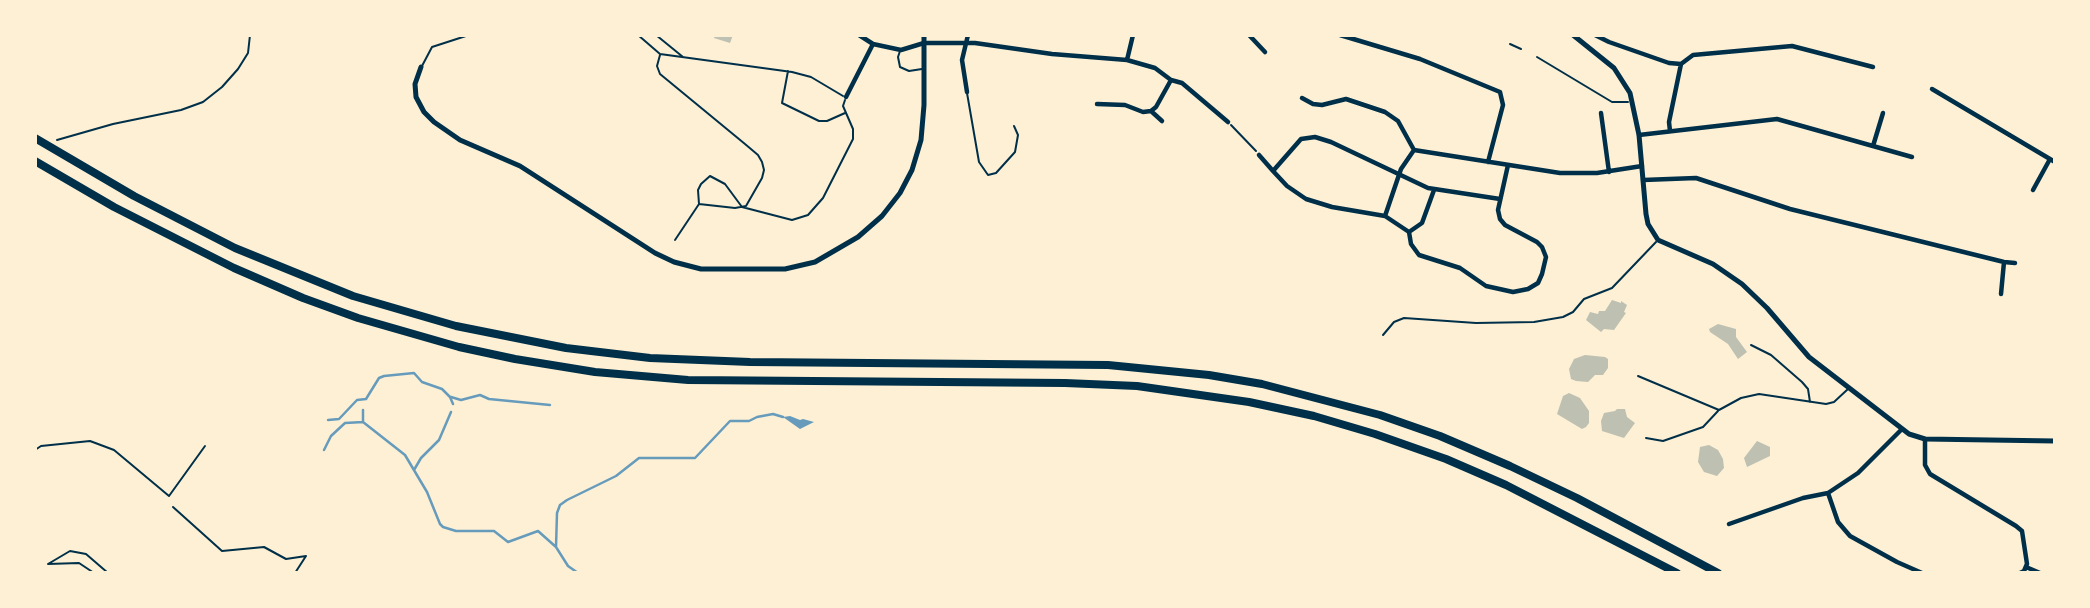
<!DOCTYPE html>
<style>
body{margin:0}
#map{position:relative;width:2090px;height:608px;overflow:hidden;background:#fdf0d5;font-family:"Exo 2",sans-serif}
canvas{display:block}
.frame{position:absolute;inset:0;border:37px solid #fdf0d5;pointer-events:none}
</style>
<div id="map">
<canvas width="2090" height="608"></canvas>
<div class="frame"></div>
</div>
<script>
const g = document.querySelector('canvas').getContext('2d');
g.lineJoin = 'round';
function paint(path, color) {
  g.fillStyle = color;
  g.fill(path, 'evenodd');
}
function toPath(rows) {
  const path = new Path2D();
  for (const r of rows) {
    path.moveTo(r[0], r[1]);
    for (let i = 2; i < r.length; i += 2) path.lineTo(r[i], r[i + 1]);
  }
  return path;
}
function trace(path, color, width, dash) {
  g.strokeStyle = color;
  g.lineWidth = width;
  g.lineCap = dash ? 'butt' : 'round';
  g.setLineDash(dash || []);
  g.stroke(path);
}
paint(toPath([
 [790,416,800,420,803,419,814,422,800,429,783,417]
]), '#669bbc');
trace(toPath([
 [451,397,461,400,480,395,489,399,550,405],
 [363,410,363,422],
 [328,420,339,419,357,400,366,399,379,378,384,376,414,373,422,382,442,389,450,397,453,404],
 [324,450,331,436,345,423,363,422,405,455,427,492,440,524,443,527,456,531,494,531,508,542,538,531,556,547],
 [414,470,421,458,439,440,451,412],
 [578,573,568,566,556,547,557,513,560,505,567,500,616,476,639,458,695,458,730,421,749,421,757,417,773,414,783,417]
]), '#669bbc', 2.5);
paint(toPath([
 [715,35,733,35,730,43,714,38],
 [1612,300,1621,303,1621,301,1627,305,1624,312,1626,313,1614,330,1604,329,1601,332,1586,320,1590,312,1598,314,1599,311,1605,311],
 [1718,324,1736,329,1736,337,1747,352,1738,359,1728,344,1710,332,1709,329],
 [1585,355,1605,357,1608,359,1608,368,1603,375,1595,375,1588,382,1576,381,1571,379,1569,369,1574,359],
 [1569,393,1580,398,1589,411,1589,423,1586,427,1582,429,1557,414,1563,396],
 [1617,409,1625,409,1627,417,1635,423,1624,438,1602,431,1601,421,1604,413,1615,411],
 [1757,441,1770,447,1770,456,1747,467,1744,458],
 [1709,445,1718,450,1723,459,1724,468,1717,476,1704,472,1698,462,1700,447]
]), '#bec0b2');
trace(toPath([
 [1231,125,1256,151],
 [57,140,113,124,181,110,203,102,222,87,238,69,248,53,250,35],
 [35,450,41,446,90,441,114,450,169,496,205,446],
 [173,507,222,551,264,547,286,559,306,556,295,573],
 [94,573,79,563,48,564,70,551,86,554,108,573]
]), '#003049', 2);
trace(toPath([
 [638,35,660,54,792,72,811,77,843,96],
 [656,35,683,57],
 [1492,35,1494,36],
 [1510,44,1521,49],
 [900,51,898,57,900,67,909,71,922,69],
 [660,55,657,66,660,74,745,144,758,155,762,162,764,170,762,178,746,206,735,208,699,204],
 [1537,57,1612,102,1628,102],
 [422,66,432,47,469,35],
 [788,71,782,103,819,121,827,121,845,113],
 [967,93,979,162,988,175,996,173,1015,152,1018,135,1014,126],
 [675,240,699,204,698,190,701,184,710,176,725,184,742,207,792,220,808,215,823,198,853,139,853,129,843,106,845,100],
 [1383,335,1394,322,1404,318,1476,323,1534,322,1563,317,1573,312,1584,299,1612,288,1656,242],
 [1751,345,1771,355,1802,382,1808,389,1810,402],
 [1638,376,1719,410,1741,398,1759,394,1826,404,1834,402,1848,389],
 [1646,438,1663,441,1703,427,1718,411]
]), '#003049', 2);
trace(toPath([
 [859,35,873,44,901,50,924,43,975,43,1052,54,1127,60,1155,68,1171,80,1182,83,1228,122],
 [1249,35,1265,52],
 [1340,35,1420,59,1500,92,1503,105,1488,162],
 [1595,35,1609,42,1669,63,1681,64],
 [1127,60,1133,35],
 [1932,89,2055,162],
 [967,92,962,60,968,35],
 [846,97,873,44],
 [1302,98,1313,104,1322,105,1346,99,1385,112,1398,121,1414,150],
 [1097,104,1125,105,1143,112,1151,111,1156,107,1171,80],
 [1151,111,1162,121],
 [1601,113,1609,172],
 [1670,131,1669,122,1681,64,1693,55,1792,46,1873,67],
 [1639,135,1777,119,1912,157],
 [1873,146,1883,113],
 [1414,150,1560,173,1597,173,1642,166],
 [1259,155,1273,171],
 [1643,180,1696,178,1790,209,2004,262,2015,263],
 [2033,190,2050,159],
 [1500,199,1428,188,1331,142,1315,137,1301,139,1273,171,1287,186,1306,199,1332,207,1385,216,1409,232,1411,244,1419,255,1460,268,1486,286,1513,292,1528,289,1538,283,1542,274,1546,257,1542,247,1537,242,1505,225,1500,219,1498,210,1508,165],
 [1385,216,1401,169,1414,150],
 [1409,232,1422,223,1434,190],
 [2001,294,2004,262],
 [1925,439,1925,465,1930,474,2016,526,2022,531,2027,564,2024,571,2020,573],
 [1828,493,1838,522,1850,536,1897,562,1922,573],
 [1729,524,1803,498,1828,493,1858,473,1901,430],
 [2026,567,2040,573]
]), '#003049', 4.5);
trace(toPath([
 [1573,35,1614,68,1630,93,1639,135,1646,214,1648,224,1658,240,1713,264,1742,284,1767,308,1809,357,1909,434,1925,439,2055,441],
 [421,67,415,84,416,97,424,112,434,122,460,140,520,166,655,253,674,262,701,269,785,269,815,262,858,237,882,216,900,193,912,170,921,140,924,105,924,35]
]), '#003049', 5);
trace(toPath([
 [35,138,134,196,235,248,353,296,456,326,566,348,650,358,750,362,1108,365,1209,375,1262,384,1380,415,1440,436,1510,466,1577,498,1718,573],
 [35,161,114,207,234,268,303,298,358,318,459,347,515,359,595,372,688,380,1065,383,1137,386,1249,402,1314,416,1375,434,1446,459,1506,485,1677,573]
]), '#003049', 8);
</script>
